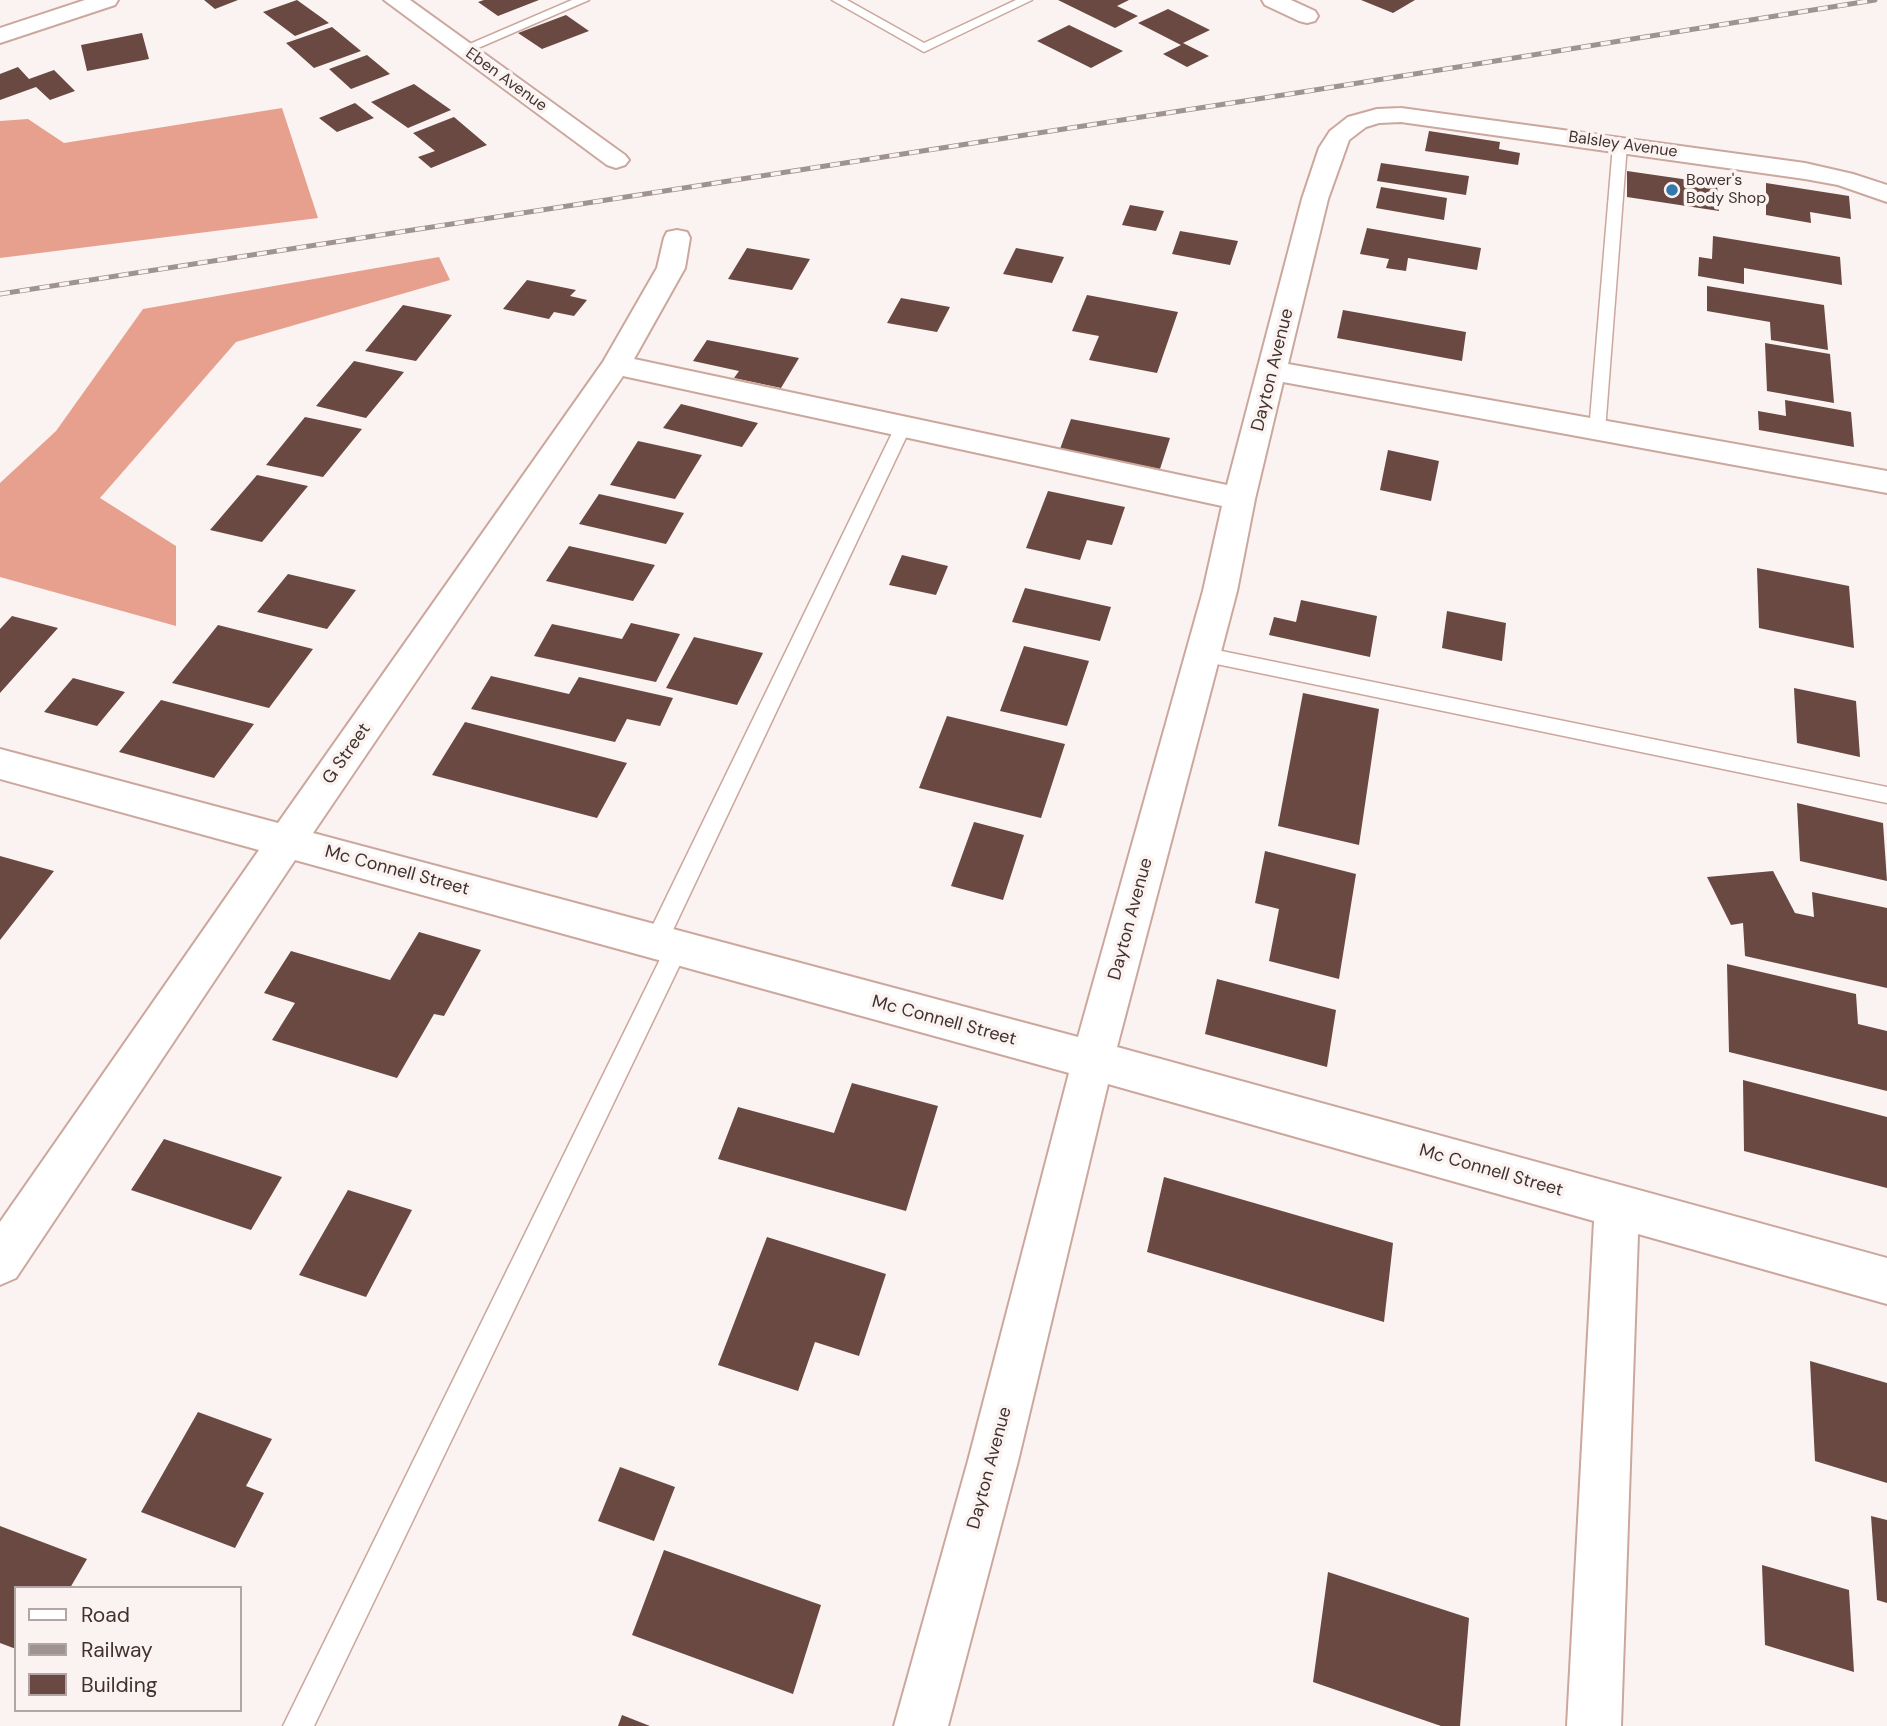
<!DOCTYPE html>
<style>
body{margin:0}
#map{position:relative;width:1887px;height:1726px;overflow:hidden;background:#fbf3f1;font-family:"DM Sans",sans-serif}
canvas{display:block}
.legend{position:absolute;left:14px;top:1586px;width:228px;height:126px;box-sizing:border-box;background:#fbf3f1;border:2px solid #b1a6a3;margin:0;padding:9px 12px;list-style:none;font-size:21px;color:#41322e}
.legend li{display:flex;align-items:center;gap:14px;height:35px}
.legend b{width:35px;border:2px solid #b1a6a3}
</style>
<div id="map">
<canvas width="1887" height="1726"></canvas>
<ul class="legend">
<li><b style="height:9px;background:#fff"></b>Road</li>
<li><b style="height:9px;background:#9e9390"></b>Railway</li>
<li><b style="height:19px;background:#694941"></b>Building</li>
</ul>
</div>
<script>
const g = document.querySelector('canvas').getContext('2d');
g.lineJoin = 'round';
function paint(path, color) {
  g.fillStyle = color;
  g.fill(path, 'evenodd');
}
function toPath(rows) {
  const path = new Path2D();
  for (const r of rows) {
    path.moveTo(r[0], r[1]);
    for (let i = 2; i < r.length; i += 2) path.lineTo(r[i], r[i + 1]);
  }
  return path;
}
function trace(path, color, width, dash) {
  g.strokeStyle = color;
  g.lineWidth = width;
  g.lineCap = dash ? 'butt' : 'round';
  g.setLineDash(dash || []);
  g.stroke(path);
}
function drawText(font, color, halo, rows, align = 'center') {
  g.font = font + ' "DM Sans",sans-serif';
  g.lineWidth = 7;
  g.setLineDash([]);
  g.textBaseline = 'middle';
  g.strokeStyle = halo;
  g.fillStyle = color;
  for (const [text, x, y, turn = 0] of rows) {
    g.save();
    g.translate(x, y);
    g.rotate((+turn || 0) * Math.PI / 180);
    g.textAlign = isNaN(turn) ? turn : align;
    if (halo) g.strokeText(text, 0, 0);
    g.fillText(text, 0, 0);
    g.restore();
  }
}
paint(toPath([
 [282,108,318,218,0,258,0,121,28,119,64,143],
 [439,257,450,280,236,342,100,498,176,546,176,626,0,577,0,483,56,431,143,309]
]), '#e7a08d');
paint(toPath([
 [204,0,238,0,215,9],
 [297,0,329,23,295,36,263,12],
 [484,0,539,0,498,16,478,2],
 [1058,0,1129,0,1117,6,1138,16,1115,28],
 [1361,0,1415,0,1393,13],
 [1168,9,1210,30,1183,43,1209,56,1187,67,1163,54,1181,45,1138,23],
 [566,15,589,31,542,49,518,33],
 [1069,25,1123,51,1091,68,1037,41],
 [332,27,361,51,314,68,286,43],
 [142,33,149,59,87,71,81,45],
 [367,55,390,74,351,89,329,69],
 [18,67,29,79,54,70,75,91,50,100,36,87,0,100,0,74],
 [414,84,451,110,408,128,371,102],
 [355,103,374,118,337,132,319,118],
 [454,117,487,145,431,168,418,157,435,151,413,133],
 [1429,131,1500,142,1499,149,1520,153,1518,165,1425,151],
 [1381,163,1469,176,1466,195,1377,181],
 [1627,171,1717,184,1719,211,1627,197],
 [1766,183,1849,196,1851,219,1810,212,1811,223,1766,215],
 [1381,187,1447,198,1444,220,1376,208],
 [1130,205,1164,211,1156,231,1122,225],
 [1367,228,1481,248,1477,270,1408,258,1406,271,1386,268,1389,259,1360,254],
 [1180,231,1238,241,1230,265,1172,254],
 [1713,236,1840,257,1842,285,1744,268,1744,284,1698,276,1699,257,1712,259],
 [747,248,810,259,792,290,728,279],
 [1016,248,1064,257,1052,283,1003,274],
 [527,280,576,290,570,296,587,300,574,316,554,312,549,319,503,309],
 [1707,286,1824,305,1828,350,1771,340,1770,322,1707,311],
 [1087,295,1178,312,1157,373,1089,360,1099,336,1072,331],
 [901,298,950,307,937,332,887,323],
 [403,305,452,315,416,361,365,351],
 [1343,310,1466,332,1462,361,1337,338],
 [707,340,799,358,781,388,734,378,739,371,693,361],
 [1765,343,1830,354,1834,403,1767,391],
 [354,361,404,372,366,418,316,406],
 [1785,400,1851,412,1854,447,1759,430,1758,411,1786,416],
 [681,404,758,423,742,447,663,428],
 [305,417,362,429,323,477,266,465],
 [1071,419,1170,438,1160,469,1060,449],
 [638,441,702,455,675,499,610,485],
 [1388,450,1439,461,1431,501,1380,490],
 [257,475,308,486,262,542,210,530],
 [1048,491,1125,507,1112,545,1087,540,1080,560,1026,548],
 [599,494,684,513,666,544,579,524],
 [569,546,655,565,633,601,546,581],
 [902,555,948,566,936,595,889,585],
 [1757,568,1849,586,1854,648,1759,628],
 [288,574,356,590,327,629,257,612],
 [1025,588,1111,607,1100,641,1012,622],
 [1301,600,1377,616,1370,657,1269,635,1274,617,1296,622],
 [1447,611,1506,623,1502,661,1442,648],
 [12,616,58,628,0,693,0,629],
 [631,623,680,634,656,682,534,656,552,624,622,639],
 [218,625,313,649,269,708,172,683],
 [694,637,763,653,737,705,666,688],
 [1024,646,1089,661,1067,726,1000,711],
 [491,676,569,694,579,677,673,698,660,726,627,719,615,742,471,709],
 [73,678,125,692,97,726,44,712],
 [1794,688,1856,701,1860,757,1797,743],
 [1303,693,1379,709,1359,845,1278,826],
 [161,700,254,724,214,778,119,752],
 [947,716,1065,744,1041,818,919,788],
 [465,722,627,763,597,818,432,775],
 [1797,803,1883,823,1887,881,1800,861],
 [974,822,1024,835,1003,900,951,886],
 [1265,851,1356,874,1339,979,1269,961,1279,909,1255,903],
 [0,856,54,871,0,940],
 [1773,871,1795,913,1814,917,1812,892,1887,908,1887,988,1745,956,1743,923,1731,925,1707,877],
 [419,932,481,950,444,1016,434,1014,397,1078,272,1040,295,1003,264,993,291,951,390,980],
 [1727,964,1856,994,1858,1024,1887,1031,1887,1091,1729,1052],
 [1217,979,1336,1010,1327,1067,1205,1034],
 [1743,1080,1887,1117,1887,1188,1744,1151],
 [852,1083,938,1106,906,1211,718,1159,738,1107,834,1133],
 [164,1139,282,1177,251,1230,131,1190],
 [1164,1177,1393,1243,1384,1322,1147,1252],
 [348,1190,412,1210,366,1297,299,1275],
 [767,1237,886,1274,859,1356,815,1342,798,1391,718,1365],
 [1810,1361,1887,1383,1887,1483,1815,1461],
 [198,1412,272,1439,246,1486,264,1493,235,1548,141,1512],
 [620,1467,675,1487,654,1541,598,1521],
 [1871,1516,1887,1520,1887,1603,1877,1600],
 [0,1526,87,1559,70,1588,16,1588,16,1649,0,1643],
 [664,1550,821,1605,793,1694,632,1635],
 [1762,1565,1849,1590,1854,1672,1765,1645],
 [1328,1572,1469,1618,1460,1726,1441,1726,1313,1682],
 [622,1715,650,1726,618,1726]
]), '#694941');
const lane = toPath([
 [572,0,589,0,469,52,464,53,458,49,572,0],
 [832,0,847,0,924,43,1016,0,1032,0,924,52,832,0],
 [1620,141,1627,145,1605,431,1597,437,1589,431,1613,145,1620,141],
 [903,421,911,427,664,949,656,951,648,949,645,942,648,935,895,427,903,421],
 [1202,647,1887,787,1887,803,1202,661,1195,659,1193,654,1195,649,1202,647],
 [677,938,685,941,688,948,314,1726,283,1726,669,941,677,938]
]);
const street = toPath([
 [384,0,410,0,625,155,629,160,625,165,616,168,607,165,384,0],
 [1262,0,1291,0,1315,11,1318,16,1315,21,1307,23,1299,21,1265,5,1262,0],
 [1401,108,1805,163,1853,174,1887,185,1887,202,1838,185,1805,179,1401,122,1379,123,1366,127,1349,140,1328,199,1288,364,1887,471,1887,493,1283,382,1255,499,1237,591,1117,1047,1887,1258,1887,1304,1638,1234,1621,1726,1567,1726,1594,1221,1108,1084,1018,1461,948,1726,894,1726,968,1461,1069,1073,295,860,16,1278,0,1285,0,1222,259,850,0,779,0,749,278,823,603,362,657,268,664,238,667,232,677,230,687,232,690,238,685,268,634,359,1227,485,1302,199,1319,148,1330,131,1348,117,1377,109,1401,108],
 [623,376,1222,506,1203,591,1078,1037,313,833,623,376]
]);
const secondary = toPath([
 [85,0,118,0,115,5,0,43,0,28,85,0]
]);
trace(lane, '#cca79d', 3);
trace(street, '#cca79d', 4);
trace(secondary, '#cca79d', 4);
paint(lane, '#fff');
paint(street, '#fff');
paint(secondary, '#fff');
const rail = toPath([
 [0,294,1296,93,1875,0]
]);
trace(rail, '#9e9390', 5);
trace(rail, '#fbf3f1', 3.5, [10]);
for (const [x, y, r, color] of [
 [1672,190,7,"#3479ae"]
]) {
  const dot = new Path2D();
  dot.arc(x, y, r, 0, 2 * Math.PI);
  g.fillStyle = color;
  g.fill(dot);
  trace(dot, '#fbf3f1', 2.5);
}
drawText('16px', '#41322e', '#fbf3f1', [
 ["Eben Avenue",506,80,36],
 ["Balsley Avenue",1623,145,8]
]);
drawText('16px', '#41322e', '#fbf3f1', [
 ["Bower's",1686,181],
 ["Body Shop",1686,199]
], 'left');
drawText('18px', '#41322e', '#fbf3f1', [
 ["Dayton Avenue",1273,370,-76],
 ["G Street",347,754,-55],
 ["Mc Connell Street",397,871,15],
 ["Dayton Avenue",1131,919,-75],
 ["Mc Connell Street",944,1021,15],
 ["Mc Connell Street",1491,1171,16],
 ["Dayton Avenue",990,1468,-75]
]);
</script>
